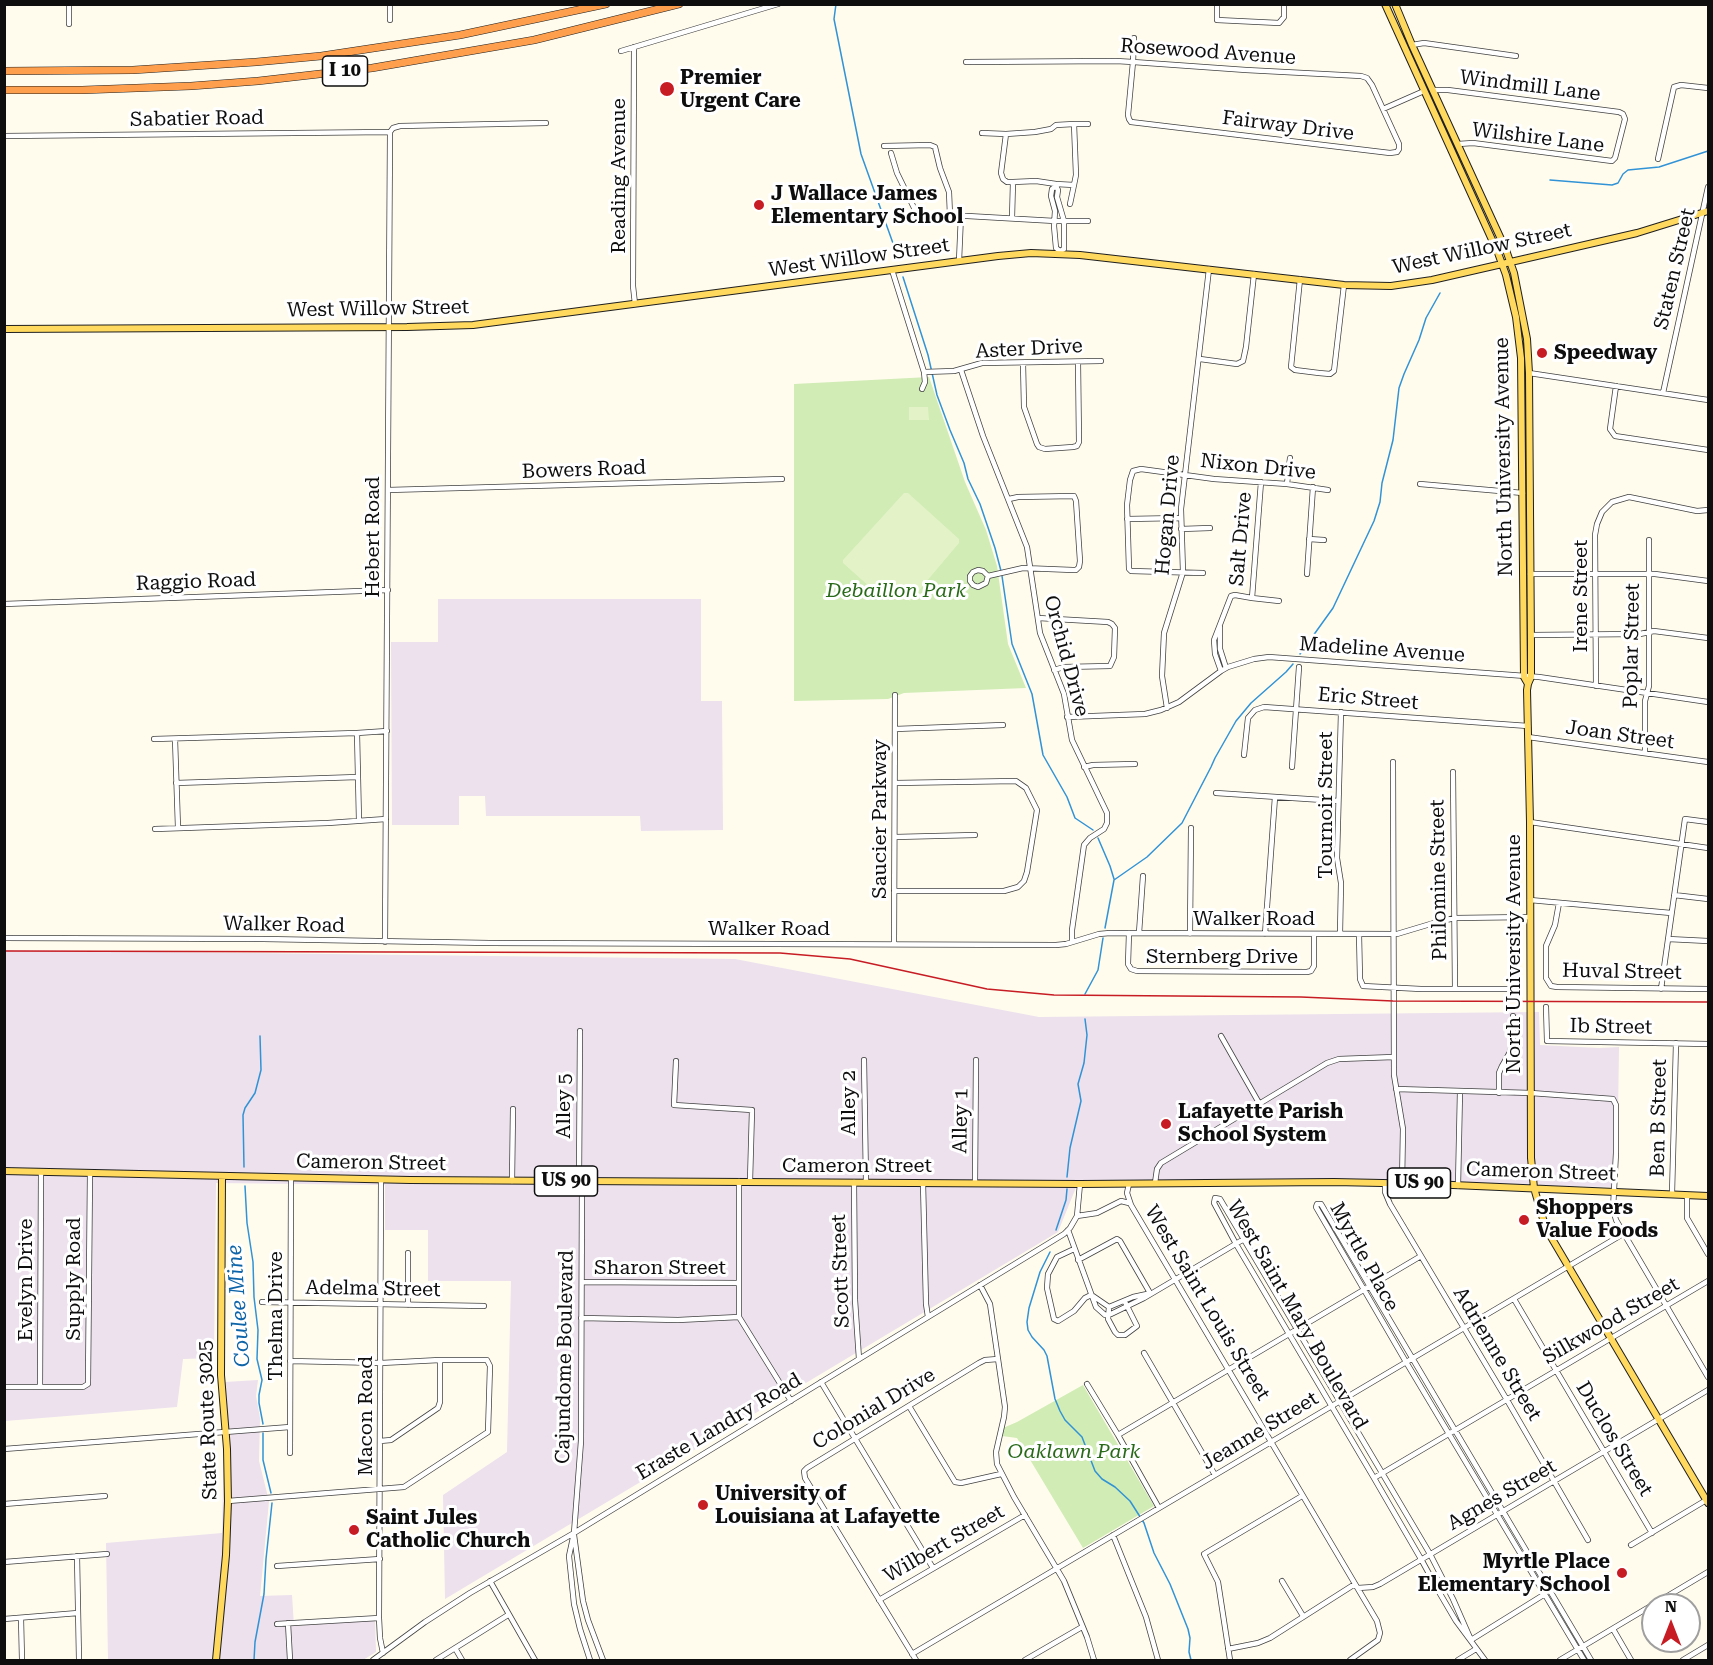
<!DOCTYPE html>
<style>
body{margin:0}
#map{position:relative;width:1713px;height:1665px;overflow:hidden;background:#fffcee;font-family:"Roboto Serif",serif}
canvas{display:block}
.frame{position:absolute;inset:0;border:6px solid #0e0e0e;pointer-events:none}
.north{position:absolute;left:1641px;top:1593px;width:60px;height:60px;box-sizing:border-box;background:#fff;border:2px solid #9f9f9f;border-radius:50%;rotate:0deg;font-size:16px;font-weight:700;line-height:24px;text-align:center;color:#0e0e0e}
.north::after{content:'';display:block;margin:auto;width:21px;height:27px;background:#c71c23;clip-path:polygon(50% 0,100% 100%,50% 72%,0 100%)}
</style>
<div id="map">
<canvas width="1713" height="1665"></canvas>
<div class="frame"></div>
<div class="north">N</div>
</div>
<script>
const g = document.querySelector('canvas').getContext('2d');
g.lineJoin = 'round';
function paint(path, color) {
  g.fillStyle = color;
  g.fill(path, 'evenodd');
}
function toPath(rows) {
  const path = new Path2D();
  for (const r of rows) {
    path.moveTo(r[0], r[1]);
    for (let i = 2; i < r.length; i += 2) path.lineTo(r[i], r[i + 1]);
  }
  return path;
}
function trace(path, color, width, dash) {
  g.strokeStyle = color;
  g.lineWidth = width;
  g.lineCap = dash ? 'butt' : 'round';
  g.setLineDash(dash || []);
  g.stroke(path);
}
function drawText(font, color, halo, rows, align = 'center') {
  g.font = font + ' "Roboto Serif",serif';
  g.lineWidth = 6;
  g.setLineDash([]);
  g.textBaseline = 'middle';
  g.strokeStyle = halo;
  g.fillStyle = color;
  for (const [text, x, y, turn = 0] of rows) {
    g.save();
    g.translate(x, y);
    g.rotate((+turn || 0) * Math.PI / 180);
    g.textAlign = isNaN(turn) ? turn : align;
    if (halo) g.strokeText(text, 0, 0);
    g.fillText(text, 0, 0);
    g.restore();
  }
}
paint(toPath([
 [438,599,701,599,701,701,722,701,723,830,641,831,640,816,486,816,485,796,459,796,459,825,392,825,391,642,438,642],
 [5,950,735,959,1039,1017,1539,1012,1540,1045,1599,1048,1619,1047,1617,1187,1079,1180,1058,1232,445,1599,443,1495,507,1452,511,1281,428,1281,428,1230,385,1230,385,1185,216,1183,214,1358,183,1359,177,1407,5,1421],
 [258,1380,256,1396,260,1418,259,1461,269,1501,260,1596,292,1595,294,1626,375,1620,376,1652,363,1660,108,1660,106,1543,222,1533,225,1382]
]), '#ece1ed');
paint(toPath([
 [929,377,965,482,986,530,997,566,1008,644,1026,688,904,693,888,699,794,701,794,384],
 [1083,1385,1154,1506,1083,1548,1017,1438,1002,1436,1003,1428,1017,1422]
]), '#d1ecb5');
paint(toPath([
 [909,407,928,407,929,420,909,420],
 [904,493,908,493,959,539,959,543,910,601,897,591,880,596,843,563,843,560]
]), '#e3f3c7');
trace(toPath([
 [836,4,834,19,861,154,899,260],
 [1550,180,1612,185,1618,183,1623,174,1628,170,1659,167,1708,151],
 [903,277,928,355,937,395,950,430,964,463,968,479,980,504,995,548,1001,571],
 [1002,576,1012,644,1032,694,1043,755,1067,797,1075,818,1093,830],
 [1300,654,1333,608,1374,521,1380,502,1382,483,1393,440,1399,388,1404,374,1419,340,1426,318,1440,293],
 [1098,838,1110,866,1114,879],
 [1105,928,1114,880,1147,857,1182,823,1211,767,1215,758,1236,721,1251,703,1286,672,1293,664],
 [1085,994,1098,970,1103,938],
 [244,1167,243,1115,245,1108,255,1093,261,1070,260,1036],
 [1067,1177,1070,1148,1081,1101,1078,1084,1084,1063,1087,1035,1085,1019],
 [245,1186,247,1223,253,1262,254,1297,258,1330,257,1359,262,1380,259,1395,259,1403,263,1424],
 [1056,1230,1066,1200,1067,1189],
 [1050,1252,1040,1272,1029,1308,1027,1322,1028,1330,1032,1337,1044,1350,1047,1356,1055,1399,1060,1411,1065,1420,1082,1437,1095,1471,1102,1479,1115,1487,1130,1501,1144,1523,1154,1553,1170,1584,1188,1629,1190,1638,1189,1652,1191,1660],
 [263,1433,263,1460,271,1493],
 [254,1660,255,1642,264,1594,266,1559,272,1503]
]), '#3193d6', 1.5);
const minor = toPath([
 [69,4,69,24],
 [390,4,390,20],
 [1217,4,1217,20,1279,23,1284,17,1284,4],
 [1412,45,1424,43,1516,56],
 [634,47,633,286,635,304],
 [621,51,778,4],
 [966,62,1116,61,1133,62,1246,70,1361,76,1367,78,1372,85,1399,144,1399,149,1397,152,1390,153,1131,122,1129,119,1128,115,1133,62,1134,38],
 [1433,90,1448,90,1619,112,1623,114,1625,119,1615,158,1612,161,1473,143,1458,144],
 [1383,109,1424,91],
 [390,132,393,128,400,126,546,123],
 [982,133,1006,134,1035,132,1051,129,1056,125,1074,124],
 [1006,134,1001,173,1003,179,1007,182,1013,182],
 [4,136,390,132],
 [884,146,930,145,935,147,940,168,949,192,950,215],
 [891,153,897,173,917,214,922,216,950,215,1055,221,1088,221],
 [1658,159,1674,87,1681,85,1708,88],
 [1070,204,1074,185],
 [1012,218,1013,182,1036,181,1056,184,1074,185,1076,175,1074,124,1088,124],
 [1060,251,1056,248,1054,226,1055,211,1051,196,1052,189,1056,186,1058,190,1057,197,1064,221,1064,249,1060,251,1060,254],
 [959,261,961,215],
 [892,270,924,372,925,382,922,389],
 [1300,279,1291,367,1295,370,1319,373,1330,374,1334,371,1344,285],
 [1200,359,1237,364,1243,361,1246,347,1254,274],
 [1023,363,1024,407,1037,444,1039,447,1045,449,1073,447,1077,446,1079,442,1078,362],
 [961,370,983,436,1027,547,1040,633,1064,694,1072,740,1107,813,1107,823,1104,829,1090,838,1084,845,1072,930,1072,942],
 [924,372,954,371,982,363,1101,361],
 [1529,373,1708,400],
 [1616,386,1610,429,1615,436,1708,450],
 [1663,393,1708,187],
 [1287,484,1290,458],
 [1420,484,1523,493],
 [388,490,782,479],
 [1127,519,1181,518],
 [1181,529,1210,528],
 [1309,539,1324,540],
 [1203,573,1131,571,1129,569,1127,505,1130,480,1133,471,1141,469,1214,479,1287,484,1328,490],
 [1307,574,1313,487],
 [1530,574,1655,574,1708,581],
 [988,576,986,583,978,587,973,585,970,581,970,576,973,572,978,570,983,571,988,576,1023,568,1073,570,1076,570,1079,567,1080,561,1076,501,1074,496,1018,497,1009,499],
 [1252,598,1261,482],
 [4,604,388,590],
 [1038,618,1108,622,1112,624,1115,628,1114,657,1110,666,1064,667,1054,670],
 [1220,627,1220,649,1226,668],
 [1531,635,1640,634,1654,631,1708,638],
 [1221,671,1215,654,1214,640,1231,596,1235,595,1252,598,1279,601],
 [1596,686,1595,535,1597,524,1602,512,1612,502,1629,497,1697,511,1708,510],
 [1167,708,1162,676,1164,633,1183,572,1181,509,1209,269],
 [1067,717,1145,714,1161,710,1179,702,1221,671,1228,667,1254,659,1269,657,1539,677,1708,702],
 [895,729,1003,725],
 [357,733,359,821],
 [1528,737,1708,762],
 [154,739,357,733,387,731],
 [175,739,178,828],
 [1645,753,1645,701,1649,686,1649,540],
 [1244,755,1248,718,1255,710,1264,707,1528,726],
 [1393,762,1394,1075,1403,1129,1402,1183],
 [1084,767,1093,765,1135,764],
 [1292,767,1299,667],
 [1453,772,1455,989],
 [176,783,358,777],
 [1216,793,1338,801],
 [1530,822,1708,848],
 [155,829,328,823,386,819],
 [895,837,975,835],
 [894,891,1004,891,1018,887,1024,881,1027,872,1037,810,1026,788,1016,781,895,783],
 [1674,895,1708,899],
 [1530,900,1671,913],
 [1559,903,1555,925,1546,946,1546,978,1551,986,1557,987,1708,989],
 [1129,933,1128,964,1131,969,1137,971,1307,972,1311,971,1314,966,1314,934],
 [1139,933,1143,876],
 [1190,934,1191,828],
 [1265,934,1275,797],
 [1340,934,1341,883,1337,858,1341,712],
 [1359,934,1360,979,1363,986,1421,989,1507,989],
 [4,938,263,939,490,943,1056,945,1066,944,1099,934,1110,933,1397,934,1437,922,1455,918,1530,917],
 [1668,939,1708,941],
 [385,942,390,132],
 [894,944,895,695],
 [1661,989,1685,819,1708,822],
 [1546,1007,1547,1041,1708,1044],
 [1221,1036,1259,1103],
 [864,1060,866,1182],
 [676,1061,674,1105,752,1110,750,1181],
 [1396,1089,1531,1093,1613,1099,1616,1105,1616,1153,1613,1209,1616,1220,1708,1377],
 [1499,1093,1499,1073,1502,1066,1510,1052,1513,1041,1513,1016],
 [381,1180,379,1618,380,1638,383,1653],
 [512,1181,513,1109],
 [579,1181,580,1031],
 [582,1181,581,1441,574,1533,569,1556,574,1604,580,1629,590,1660],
 [739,1181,739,1317,791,1401],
 [854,1182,855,1300,859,1359],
 [923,1183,926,1304,928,1317],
 [975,1183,976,1060],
 [1155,1183,1157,1169,1161,1163,1327,1063,1339,1059,1394,1057],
 [1385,1183,1385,1192,1390,1204,1507,1400,1588,1540],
 [1129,1184,1127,1193,1131,1205,1377,1621,1380,1633,1378,1640,1350,1660],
 [1458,1186,1460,1091],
 [1672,1194,1676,1043],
 [1687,1195,1687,1218,1708,1254],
 [1077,1216,1097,1213,1121,1201,1129,1203],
 [1068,1230,1096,1307,1105,1315,1111,1314,1144,1298,1244,1239],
 [1074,1249,1057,1257,1048,1274,1047,1288,1054,1319,1058,1321,1074,1311,1085,1298,1091,1295],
 [408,1253,408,1305],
 [1078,1260,1117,1239,1120,1241,1150,1293],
 [582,1282,738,1283],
 [980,1285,990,1304,1005,1407,1004,1417,996,1452,997,1464,1014,1497,1064,1581,1087,1637,1094,1660],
 [1093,1296,1109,1307,1133,1297,1147,1294],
 [1514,1299,1652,1533],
 [262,1302,484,1306],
 [1109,1307,1108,1319,1115,1332,1118,1335,1125,1335,1137,1326,1125,1302],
 [581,1318,678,1320,739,1317],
 [1144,1353,1215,1475],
 [821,1382,933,1568],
 [1087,1384,1118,1435,1159,1508],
 [4,1387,83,1387,88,1384,90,1173],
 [40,1387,41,1172],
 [909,1406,955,1482,961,1483,1001,1474],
 [1118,1435,1421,1256],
 [380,1441,391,1440,438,1408,440,1402,440,1360],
 [4,1449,290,1427],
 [290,1453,291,1179],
 [1374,1478,1708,1281],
 [228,1501,404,1487,488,1432,490,1366,487,1360,440,1360,381,1363,290,1361],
 [4,1504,105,1496],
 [574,1535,583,1601,588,1620,603,1660],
 [1113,1535,1146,1617,1158,1660],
 [1631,1545,1708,1499],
 [77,1556,79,1660],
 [4,1562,107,1554],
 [277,1566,380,1559],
 [490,1581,535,1660],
 [1282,1581,1303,1616],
 [1358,1588,1373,1587,1380,1584,1708,1390],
 [879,1600,1025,1515],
 [21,1618,22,1660],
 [4,1619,78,1613],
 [288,1623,290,1660],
 [277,1624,379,1618],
 [1613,1629,1631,1660],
 [1471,1640,1453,1599,1430,1554,1220,1199,1215,1198,1214,1203,1236,1244,1374,1478,1421,1559,1439,1592,1456,1621,1485,1660],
 [1471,1640,1545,1594],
 [455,1648,462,1660],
 [1228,1649,1258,1643,1270,1638,1355,1584],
 [912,1654,1623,1234],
 [373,1660,425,1622,470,1593,574,1533,1064,1234,1070,1228,1077,1216,1080,1184],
 [436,1660,508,1615],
 [916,1660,805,1478,804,1471,807,1468,979,1363,985,1360,998,1359],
 [1025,1660,1082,1627],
 [1230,1660,1218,1582,1204,1554,1302,1496],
 [1458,1660,1476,1649],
 [1560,1660,1708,1572],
 [1584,1660,1406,1362,1316,1207,1317,1204,1321,1204,1591,1660],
 [1683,1660,1708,1645]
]);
const major = toPath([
 [1385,4,1498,253,1506,275,1516,317,1521,358,1524,677,1528,684],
 [1395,4,1412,45,1506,250,1514,273,1527,339,1529,373,1531,645,1531,677,1528,684,1527,690,1530,822,1531,1158,1534,1188,1543,1219,1551,1237,1708,1503],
 [4,329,407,327,473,325,998,256,1031,253,1080,255,1344,285,1391,286,1432,280,1502,264,1637,233,1708,211],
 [4,1171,410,1180,1080,1184,1334,1182,1430,1184,1708,1196],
 [216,1660,226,1555,228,1501,227,1449,221,1375,222,1177]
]);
const highway = toPath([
 [4,71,133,70,256,62,321,56,460,35,606,4],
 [4,90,82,90,191,86,258,81,372,68,534,40,679,4]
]);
trace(minor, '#414141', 6);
trace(major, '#1f1f1f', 8);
trace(highway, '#1f1f1f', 8);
trace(minor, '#fff', 4.5);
trace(major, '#ffd95e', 6);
trace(highway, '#fe9f4d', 7);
trace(toPath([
 [4,951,780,953,850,959,987,989,1054,995,1301,997,1393,1001,1708,1002]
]), '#c71c23', 1.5);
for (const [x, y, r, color] of [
 [667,89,8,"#c71c23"],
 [759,205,6,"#c71c23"],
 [1542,353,6,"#c71c23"],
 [1166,1124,6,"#c71c23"],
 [1524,1220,6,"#c71c23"],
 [703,1505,6,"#c71c23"],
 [354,1530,6,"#c71c23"],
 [1622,1573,6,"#c71c23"]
]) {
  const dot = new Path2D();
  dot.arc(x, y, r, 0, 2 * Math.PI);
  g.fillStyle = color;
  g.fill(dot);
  trace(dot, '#fff', 2);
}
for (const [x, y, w] of [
 [345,71,45],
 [566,1181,63],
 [1419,1183,63]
]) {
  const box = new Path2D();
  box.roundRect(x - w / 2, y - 15, w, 30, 4.5);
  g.fillStyle = '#fff';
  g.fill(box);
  trace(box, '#0e0e0e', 1.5);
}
drawText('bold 18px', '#0e0e0e', null, [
 ["I 10",345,71],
 ["US 90",566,1181],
 ["US 90",1419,1183]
]);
drawText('20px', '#0e0e0e', '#fff', [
 ["Rosewood Avenue",1208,52,4],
 ["Windmill Lane",1530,86,7],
 ["Sabatier Road",197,119,-1],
 ["Fairway Drive",1288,126,7],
 ["Wilshire Lane",1538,138,7],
 ["Reading Avenue",619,176,-90],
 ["West Willow Street",1482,249,-12],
 ["West Willow Street",859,258,-8],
 ["Staten Street",1675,269,-77],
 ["West Willow Street",378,309,-1],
 ["Aster Drive",1029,349,-3],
 ["North University Avenue",1504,457,-91],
 ["Nixon Drive",1258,467,6],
 ["Bowers Road",584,470,-2],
 ["Hogan Drive",1168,515,-85],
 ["Hebert Road",373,537,-90],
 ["Salt Drive",1241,539,-85],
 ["Raggio Road",196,582,-2],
 ["Irene Street",1581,596,-90],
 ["Poplar Street",1632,646,-89],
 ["Madeline Avenue",1382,650,4],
 ["Orchid Drive",1066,656,75],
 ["Eric Street",1368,699,5],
 ["Joan Street",1620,735,8],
 ["Tournoir Street",1326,805,-90],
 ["Saucier Parkway",880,819,-90],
 ["Philomine Street",1439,880,-91],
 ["Walker Road",1254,919],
 ["Walker Road",284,925,1],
 ["Walker Road",769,929],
 ["North University Avenue",1514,954,-90],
 ["Sternberg Drive",1222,957],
 ["Huval Street",1622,972,1],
 ["Ib Street",1611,1027,1],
 ["Alley 2",849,1103,-90],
 ["Alley 5",564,1106,-90],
 ["Ben B Street",1659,1118,-89],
 ["Alley 1",961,1121,-89],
 ["Cameron Street",371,1163,1],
 ["Cameron Street",857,1166],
 ["Cameron Street",1541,1172,2],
 ["Myrtle Place",1364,1257,61],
 ["Sharon Street",660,1268],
 ["Scott Street",841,1271,-92],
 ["Supply Road",74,1279,-90],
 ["Evelyn Drive",26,1280,-90],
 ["Adelma Street",373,1289,1],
 ["West Saint Louis Street",1207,1303,59],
 ["West Saint Mary Boulevard",1297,1315,60],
 ["Thelma Drive",276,1316,-90],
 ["Silkwood Street",1611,1321,-30],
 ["Adrienne Street",1497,1354,59],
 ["Cajundome Boulevard",565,1357,-89],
 ["Colonial Drive",874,1409,-31],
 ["Macon Road",366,1416,-90],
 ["State Route 3025",208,1420,-92],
 ["Eraste Landry Road",719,1427,-31],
 ["Jeanne Street",1260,1431,-31],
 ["Duclos Street",1614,1439,59],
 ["Agnes Street",1502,1495,-30],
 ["Wilbert Street",944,1544,-30]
]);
drawText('bold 20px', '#0e0e0e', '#fff', [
 ["Premier",680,78],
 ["Urgent Care",680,101],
 ["J Wallace James",771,194],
 ["Elementary School",771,217],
 ["Speedway",1554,353],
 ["Lafayette Parish",1178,1112],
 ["School System",1178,1135],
 ["Shoppers",1536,1208],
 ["Value Foods",1536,1231],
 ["University of",715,1494],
 ["Louisiana at Lafayette",715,1517],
 ["Saint Jules",366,1518],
 ["Catholic Church",366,1541],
 ["Myrtle Place",1610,1562,"right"],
 ["Elementary School",1610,1585,"right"]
], 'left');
drawText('italic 20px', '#296a19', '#fff', [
 ["Debaillon Park",896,591],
 ["Oaklawn Park",1074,1452]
]);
drawText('italic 21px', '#0e64a8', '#fff', [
 ["Coulee Mine",239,1306,-94]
]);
</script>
